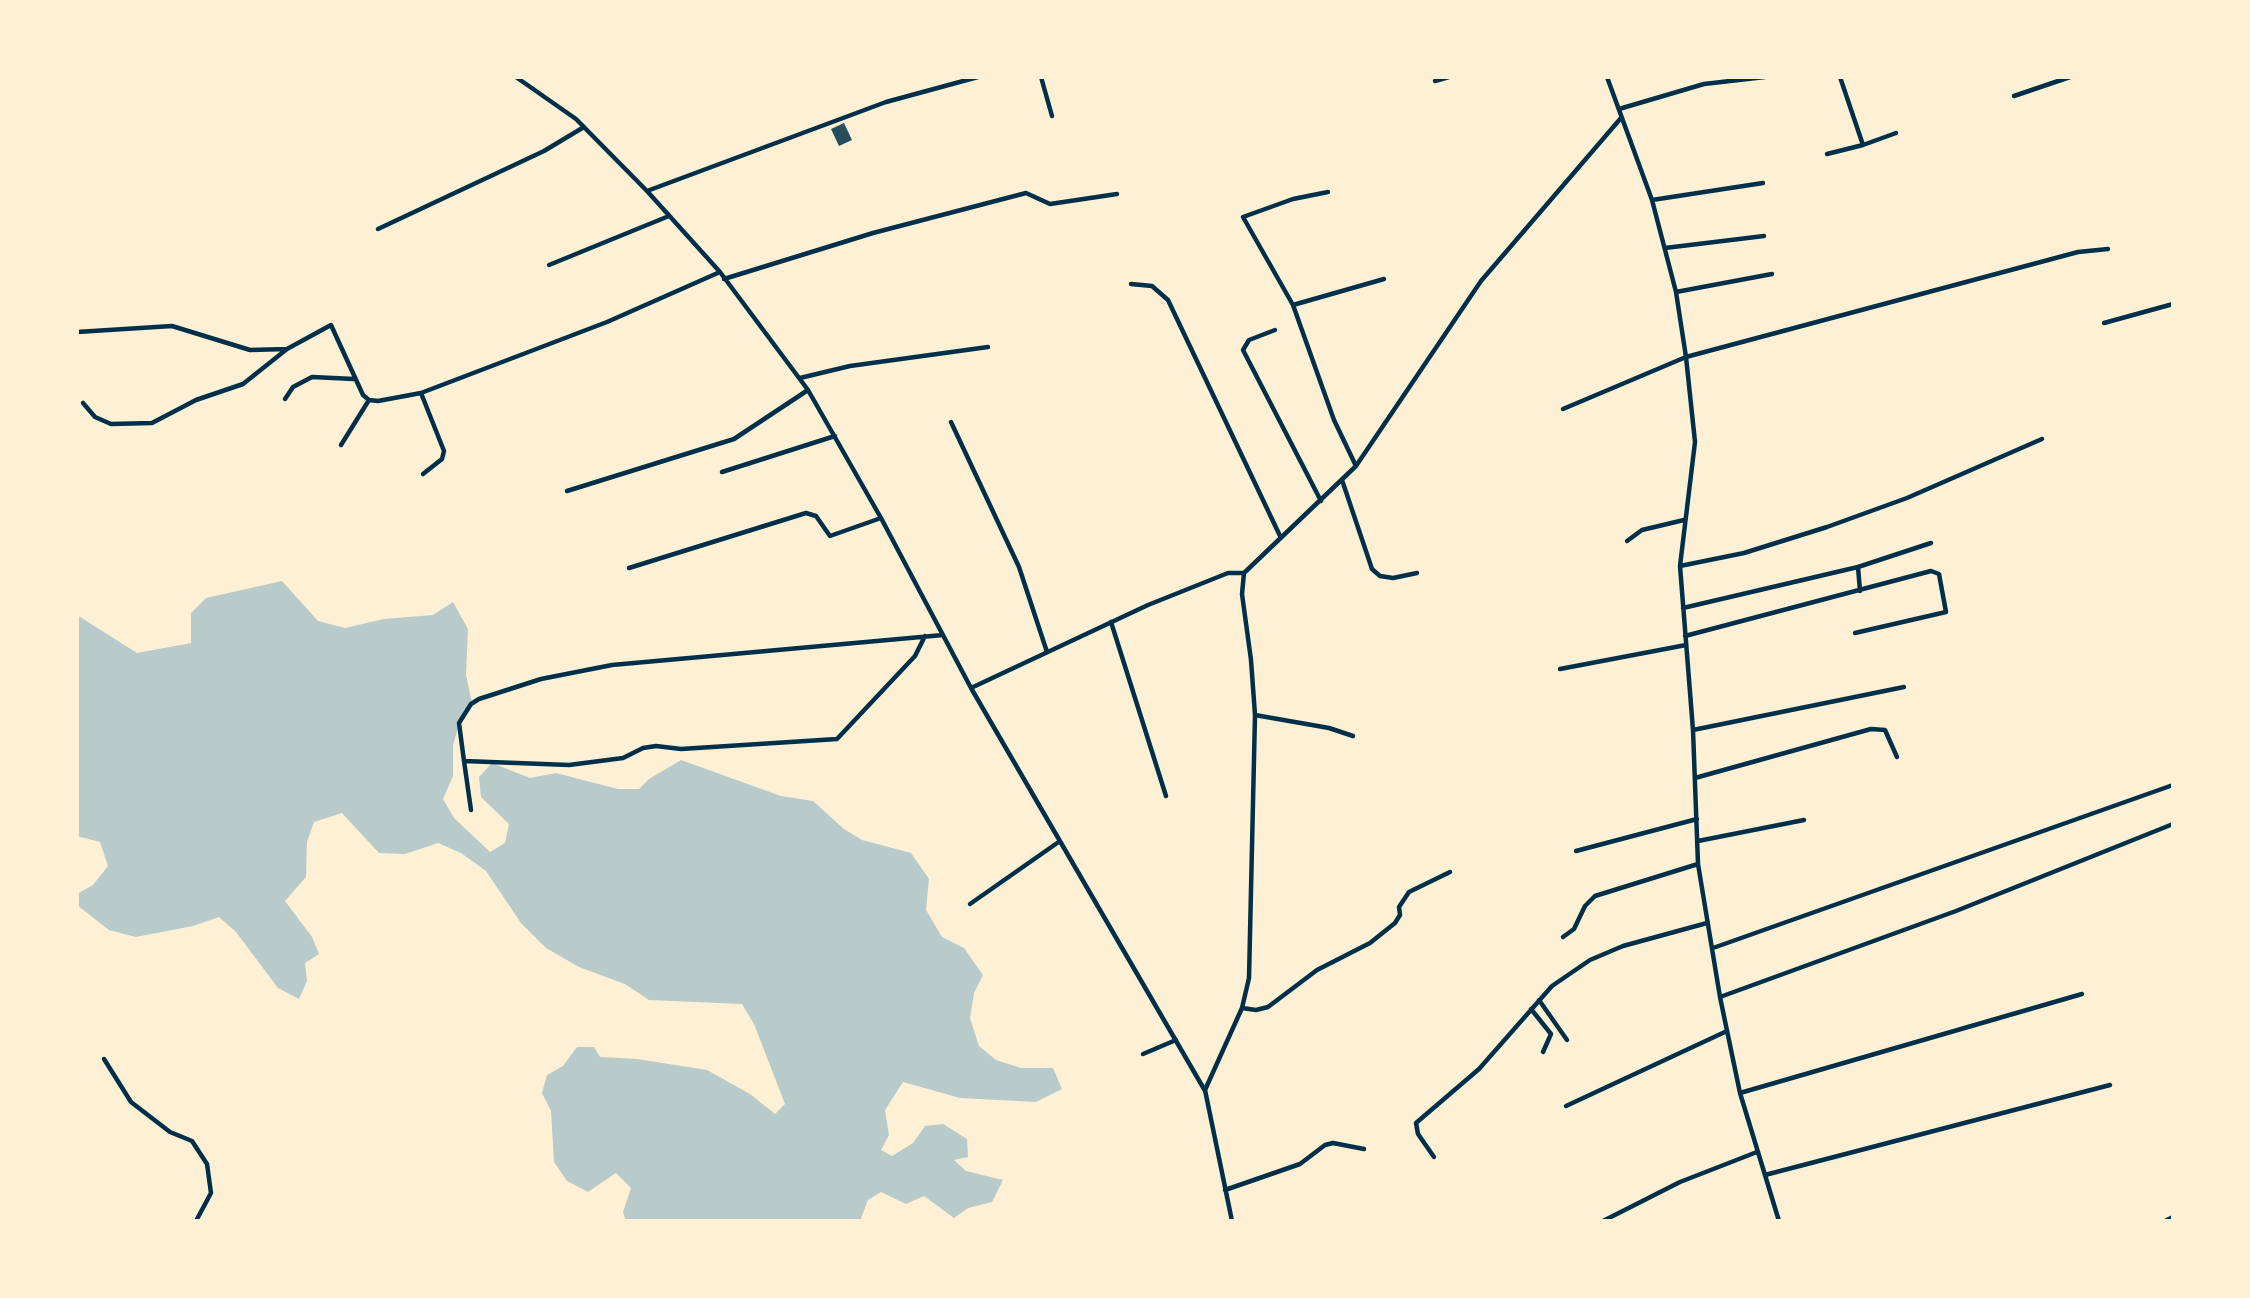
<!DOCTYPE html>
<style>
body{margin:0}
#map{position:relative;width:2250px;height:1298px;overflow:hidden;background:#fdf0d5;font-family:"Titillium Web",sans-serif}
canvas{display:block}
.frame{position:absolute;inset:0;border:79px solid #fdf0d5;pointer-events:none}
</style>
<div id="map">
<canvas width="2250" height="1298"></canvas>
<div class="frame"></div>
</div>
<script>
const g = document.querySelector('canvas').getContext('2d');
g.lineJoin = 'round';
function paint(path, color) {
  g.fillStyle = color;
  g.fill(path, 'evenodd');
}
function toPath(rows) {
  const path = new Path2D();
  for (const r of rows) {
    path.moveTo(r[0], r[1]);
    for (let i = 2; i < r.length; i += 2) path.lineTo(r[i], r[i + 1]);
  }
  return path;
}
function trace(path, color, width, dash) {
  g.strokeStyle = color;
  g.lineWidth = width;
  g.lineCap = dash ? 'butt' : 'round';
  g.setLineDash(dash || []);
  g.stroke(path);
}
paint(toPath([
 [282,581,318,621,345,628,384,619,433,615,453,602,468,629,466,675,472,703,459,725,453,745,453,776,443,799,454,818,490,852,505,843,509,824,481,797,479,777,492,763,530,778,556,773,618,789,639,789,649,779,681,760,781,796,813,801,844,829,862,840,911,853,929,879,926,910,942,937,964,948,983,975,974,993,970,1018,979,1046,996,1060,1021,1068,1053,1068,1062,1089,1036,1102,960,1098,903,1082,885,1110,889,1135,881,1150,892,1156,913,1143,925,1126,943,1124,967,1139,968,1157,954,1160,966,1171,1003,1180,992,1202,968,1208,954,1218,924,1196,906,1204,881,1192,868,1200,860,1221,626,1221,623,1212,631,1188,616,1173,588,1192,567,1181,554,1162,551,1111,542,1093,547,1075,563,1066,577,1047,594,1047,600,1057,637,1059,707,1070,750,1094,775,1114,785,1104,754,1024,742,1004,649,1000,625,984,579,967,546,948,521,923,486,871,461,853,438,843,405,854,379,853,342,813,314,822,307,842,306,877,285,901,312,937,319,954,305,963,307,981,299,999,278,988,236,932,219,917,193,926,136,937,109,930,77,905,77,894,93,885,108,866,100,842,77,836,77,615,137,653,191,643,191,613,206,598]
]), '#b9caca');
paint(toPath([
 [844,123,852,140,839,146,831,129]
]), '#264d5e');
trace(toPath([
 [516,77,576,119,647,191,720,272,808,390,881,518,971,688,1204,1089],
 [1041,77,1052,116],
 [1607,77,1652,200,1676,292,1686,357,1695,442,1680,566,1693,730,1698,864,1720,997,1740,1093,1779,1221],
 [1435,81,1449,77],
 [2014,96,2070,77],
 [1619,109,1704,84,1765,77],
 [1863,145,1896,133],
 [1827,154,1863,145,1840,77],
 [647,191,886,102,978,77],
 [1328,192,1293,199,1243,217,1293,305,1334,420,1356,466],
 [1652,200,1763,183],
 [378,229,544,151,584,127],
 [1665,248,1764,236],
 [549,265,669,216],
 [724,279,873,233,1026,193,1050,204,1117,194],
 [1131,284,1152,286,1168,300,1281,538],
 [1676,292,1772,274],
 [1293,305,1384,279],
 [2104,323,2173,304],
 [1275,330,1249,340,1243,350,1321,501],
 [77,332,172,326,250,350,287,349,331,325,363,395,369,400,378,401,421,393,607,322,720,272],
 [800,378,850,366,988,347],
 [421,393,444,451,442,459,423,474],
 [285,399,293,387,312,377,354,379],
 [83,403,95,417,111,424,152,423,196,400,243,384,287,349],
 [1563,409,1686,357,2078,252,2108,249],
 [951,422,1019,567,1047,652],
 [341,445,369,400],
 [722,472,835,436],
 [1342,480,1372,569,1380,576,1393,578,1417,573],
 [567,491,734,439,808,390],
 [1627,541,1642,530,1684,520],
 [1680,566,1744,553,1827,527,1907,498,2042,439],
 [1858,567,1860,591],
 [629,568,806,513,816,516,830,536,881,518],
 [1683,608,1858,567,1931,543],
 [1111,622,1166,796],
 [1685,636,1931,571,1939,574,1946,612,1855,633],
 [1560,669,1686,645],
 [971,688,1148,605,1228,573,1244,573],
 [1255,715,1329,728,1353,736],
 [1693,730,1904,687],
 [464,761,459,723,471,704,479,699,541,679,612,665,943,635],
 [1695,778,1871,729,1885,730,1897,757],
 [471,810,464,761,569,765,623,758,643,748,656,746,681,749,837,739,915,656,925,636],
 [1698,841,1804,820],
 [1576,851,1697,819],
 [970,904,1060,841],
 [1563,937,1574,929,1585,906,1595,896,1698,864],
 [1713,948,2173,785],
 [1720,997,1956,911,2173,824],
 [1539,1000,1567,1040],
 [1242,1008,1256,1010,1268,1007,1317,970,1370,943,1395,923,1400,915,1399,907,1409,892,1450,872],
 [1531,1009,1551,1034,1543,1052],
 [1143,1054,1176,1040],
 [104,1059,131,1102,170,1132,192,1141,207,1164,211,1193,196,1221],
 [1740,1093,2082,994],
 [1566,1106,1727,1031],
 [1434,1157,1418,1134,1416,1123,1479,1069,1552,986,1590,960,1623,946,1707,923],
 [1765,1175,2110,1085],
 [1225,1190,1300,1164,1325,1145,1333,1143,1364,1149],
 [1232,1221,1205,1090,1242,1008,1249,978,1255,715,1251,660,1242,594,1244,573,1356,466,1481,281,1621,118],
 [1603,1221,1680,1182,1757,1152],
 [2165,1221,2173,1217]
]), '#003049', 4.5);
</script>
